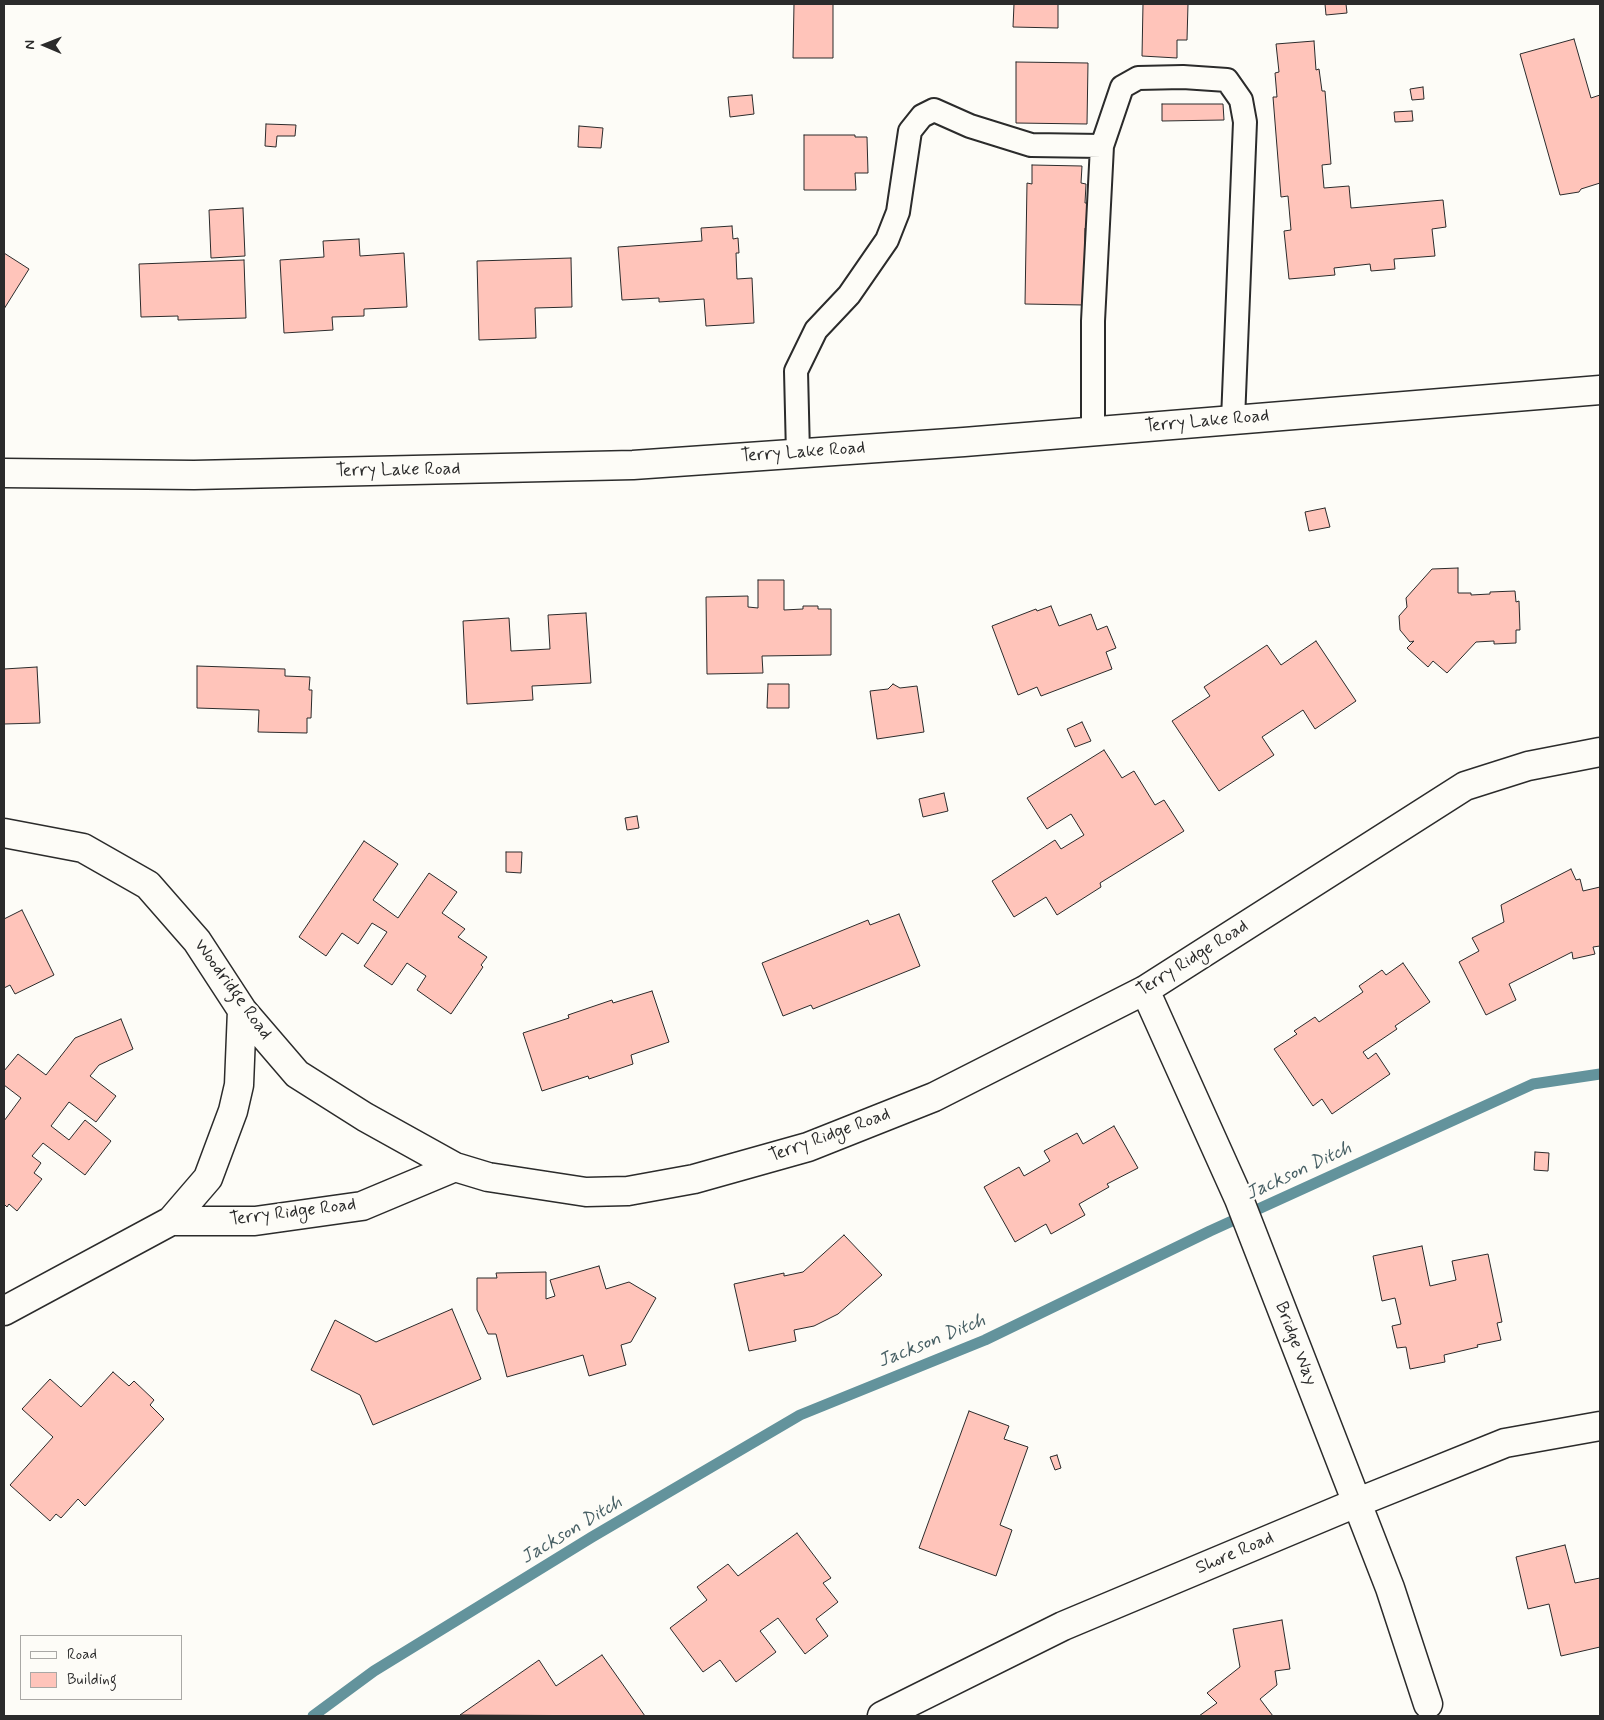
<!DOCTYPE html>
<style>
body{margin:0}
#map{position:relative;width:1604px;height:1720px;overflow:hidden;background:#fdfcf7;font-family:Mynerve,sans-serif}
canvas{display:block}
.frame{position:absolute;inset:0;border:5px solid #2b2b2b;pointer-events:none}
.legend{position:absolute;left:20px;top:1635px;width:162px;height:65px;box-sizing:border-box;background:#fdfcf7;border:1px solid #a9a8a5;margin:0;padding:6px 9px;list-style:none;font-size:15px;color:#2b2b2b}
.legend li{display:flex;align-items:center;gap:10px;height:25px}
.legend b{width:25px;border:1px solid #a9a8a5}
.north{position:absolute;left:20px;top:20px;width:50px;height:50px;-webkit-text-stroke:4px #fdfcf7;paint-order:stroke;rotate:271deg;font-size:14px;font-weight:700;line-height:20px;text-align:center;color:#2b2b2b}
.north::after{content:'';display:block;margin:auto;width:18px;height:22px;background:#2b2b2b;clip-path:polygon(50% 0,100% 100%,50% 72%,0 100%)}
</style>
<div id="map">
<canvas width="1604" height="1720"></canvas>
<div class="frame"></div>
<ul class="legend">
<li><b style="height:6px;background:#fdfcf7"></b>Road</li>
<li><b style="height:14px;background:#ffc4ba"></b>Building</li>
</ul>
<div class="north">N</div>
</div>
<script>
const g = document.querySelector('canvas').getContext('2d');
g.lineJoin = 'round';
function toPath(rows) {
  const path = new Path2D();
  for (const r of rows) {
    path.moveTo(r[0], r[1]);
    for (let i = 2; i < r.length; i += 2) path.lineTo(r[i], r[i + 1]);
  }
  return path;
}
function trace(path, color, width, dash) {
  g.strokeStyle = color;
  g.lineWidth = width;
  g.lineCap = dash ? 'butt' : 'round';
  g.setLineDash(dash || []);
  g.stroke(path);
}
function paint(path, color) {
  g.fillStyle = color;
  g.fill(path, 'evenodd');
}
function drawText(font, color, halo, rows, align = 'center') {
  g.font = font + ' Mynerve,sans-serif';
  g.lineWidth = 5;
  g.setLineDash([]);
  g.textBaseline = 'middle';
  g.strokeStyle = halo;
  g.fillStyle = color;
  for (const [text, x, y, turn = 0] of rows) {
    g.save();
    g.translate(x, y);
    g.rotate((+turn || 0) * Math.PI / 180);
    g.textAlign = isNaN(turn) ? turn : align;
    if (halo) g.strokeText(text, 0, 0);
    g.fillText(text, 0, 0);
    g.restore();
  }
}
trace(toPath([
 [313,1716,374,1671,592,1537,800,1415,985,1340,1210,1231,1533,1084,1600,1074]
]), '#63939c', 11);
const building = toPath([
 [794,4,833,4,833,58,793,58,794,4],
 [1014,4,1058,4,1058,28,1013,27,1014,4],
 [1143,4,1188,4,1187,40,1177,40,1177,58,1142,56,1143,4],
 [1325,4,1346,4,1347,13,1326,15,1325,4],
 [1574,39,1591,98,1600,95,1600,183,1581,189,1579,192,1560,195,1520,54,1574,39],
 [1314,41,1316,70,1319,69,1322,91,1325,91,1331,164,1322,165,1324,188,1349,186,1351,208,1443,200,1446,227,1432,229,1435,256,1394,259,1395,269,1371,271,1370,264,1334,268,1335,275,1289,279,1284,231,1291,230,1288,196,1281,197,1273,97,1277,97,1275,73,1279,72,1276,44,1314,41],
 [1016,62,1088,63,1087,124,1016,123,1016,62],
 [1423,87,1424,99,1412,100,1410,89,1423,87],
 [752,95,754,114,730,117,728,97,752,95],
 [1162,104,1223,104,1224,120,1162,121,1162,104],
 [1412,111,1413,121,1395,122,1394,112,1412,111],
 [266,124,296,125,295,136,277,136,276,147,265,146,266,124],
 [579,126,603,128,601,148,578,147,579,126],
 [804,135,855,135,855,137,867,137,868,173,855,173,856,190,804,190,804,135],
 [1032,165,1082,166,1081,183,1086,184,1085,203,1090,203,1090,228,1085,228,1084,305,1025,304,1027,183,1032,184,1032,165],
 [243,208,245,256,211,258,209,210,243,208],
 [732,226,733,239,738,238,739,253,736,253,737,279,752,278,754,323,706,326,704,299,659,302,659,298,622,300,618,247,702,241,701,228,732,226],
 [359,239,360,256,404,253,407,307,364,309,364,316,332,317,333,330,284,333,280,260,324,257,323,241,359,239],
 [4,253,29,269,4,309,4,253],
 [571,258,572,307,535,308,536,338,479,340,477,261,571,258],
 [244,260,246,318,178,320,178,316,141,317,139,264,244,260],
 [1325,508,1330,527,1309,531,1305,512,1325,508],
 [1458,568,1458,593,1471,593,1471,595,1490,594,1490,592,1515,591,1516,602,1519,601,1520,630,1516,630,1516,643,1494,644,1494,641,1476,642,1447,673,1433,661,1428,667,1407,648,1414,641,1410,642,1400,630,1399,616,1407,607,1406,598,1432,569,1458,568],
 [758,580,784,580,784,610,803,609,803,606,818,606,818,609,831,609,831,655,762,656,763,673,707,674,706,597,748,596,748,607,758,608,758,580],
 [1051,606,1059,626,1091,614,1097,630,1107,626,1116,648,1106,652,1112,669,1041,696,1037,687,1018,695,992,626,1036,609,1037,611,1051,606],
 [586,613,591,683,532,686,533,700,467,704,463,621,509,618,511,651,550,649,548,615,586,613],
 [1316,641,1356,701,1315,729,1303,710,1262,737,1274,755,1219,791,1172,721,1210,696,1204,687,1267,645,1281,665,1316,641],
 [197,666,285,669,285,676,310,677,309,690,312,690,311,718,307,718,307,733,258,732,259,710,197,708,197,666],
 [37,667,40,723,4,724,4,669,37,667],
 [768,684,789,684,789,708,767,708,768,684],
 [893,684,900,688,917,686,924,732,877,739,870,691,888,689,893,684],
 [1082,722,1091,741,1075,747,1067,729,1082,722],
 [1104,750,1122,778,1134,771,1155,805,1164,800,1184,831,1100,883,1101,887,1057,915,1046,897,1014,917,992,881,1055,840,1061,849,1084,835,1071,814,1047,829,1027,798,1104,750],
 [944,793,948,811,923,817,919,799,944,793],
 [637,816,639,828,627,830,625,818,637,816],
 [364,841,398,864,373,900,398,918,429,873,457,892,442,913,465,929,458,937,487,957,481,965,483,967,451,1014,417,990,426,976,407,963,392,985,364,966,387,932,372,923,358,944,342,933,326,956,299,937,364,841],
 [506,852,522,852,521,873,506,872,506,852],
 [1571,869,1576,880,1580,879,1583,891,1600,887,1600,946,1593,947,1595,954,1573,959,1572,952,1509,984,1516,1000,1486,1015,1459,962,1479,951,1472,938,1504,922,1501,905,1571,869],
 [22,910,54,975,15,994,10,985,4,988,4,919,22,910],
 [899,914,920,966,813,1009,811,1005,783,1016,762,963,868,920,870,925,899,914],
 [1403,963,1430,1002,1395,1026,1397,1029,1363,1052,1368,1059,1376,1053,1390,1074,1332,1114,1322,1099,1313,1106,1274,1049,1297,1034,1294,1031,1315,1017,1319,1022,1363,992,1359,986,1382,970,1386,975,1403,963],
 [652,991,669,1042,631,1055,633,1064,589,1079,588,1076,542,1091,523,1033,569,1018,568,1015,612,1000,613,1003,652,991],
 [121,1019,133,1049,99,1065,90,1076,116,1096,96,1122,69,1102,51,1126,69,1140,85,1120,111,1141,85,1175,43,1143,32,1156,41,1163,34,1173,42,1179,17,1211,9,1204,7,1207,4,1204,4,1121,21,1098,4,1085,4,1071,18,1054,46,1075,75,1038,121,1019],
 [1114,1126,1138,1168,1107,1184,1109,1187,1079,1204,1085,1215,1051,1234,1046,1224,1015,1242,984,1187,1019,1167,1024,1176,1050,1161,1044,1151,1077,1133,1083,1144,1114,1126],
 [1535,1152,1549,1153,1548,1171,1534,1170,1535,1152],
 [844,1235,882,1275,838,1314,814,1326,794,1330,796,1341,749,1351,734,1284,784,1273,784,1276,803,1272,844,1235],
 [1422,1246,1430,1286,1456,1280,1452,1261,1488,1254,1502,1322,1497,1323,1501,1340,1477,1345,1478,1347,1444,1355,1445,1362,1410,1369,1406,1347,1397,1348,1392,1326,1401,1324,1395,1298,1382,1301,1373,1256,1422,1246],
 [599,1266,606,1289,629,1282,656,1298,631,1342,621,1345,626,1365,589,1376,583,1355,507,1377,496,1334,488,1334,477,1310,477,1278,497,1278,496,1273,546,1272,546,1299,555,1296,550,1280,599,1266],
 [452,1309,481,1379,373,1425,360,1395,311,1370,335,1320,376,1342,452,1309],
 [113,1372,129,1386,134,1381,154,1400,150,1405,164,1419,85,1506,78,1499,61,1518,56,1514,50,1521,10,1485,53,1437,22,1409,50,1379,81,1407,113,1372],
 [969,1411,1009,1426,1004,1439,1028,1447,1000,1525,1012,1530,996,1576,919,1548,969,1411],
 [1057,1455,1061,1468,1055,1470,1050,1457,1057,1455],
 [797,1533,831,1578,823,1583,838,1602,816,1619,828,1636,805,1654,778,1618,760,1631,776,1652,736,1682,720,1660,703,1672,670,1628,707,1600,697,1587,728,1564,738,1576,797,1533],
 [1565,1545,1575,1583,1600,1578,1600,1647,1561,1656,1549,1604,1528,1609,1516,1557,1565,1545],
 [1282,1620,1290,1669,1275,1671,1277,1685,1260,1699,1273,1716,1199,1716,1217,1703,1207,1693,1240,1667,1233,1629,1282,1620],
 [602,1655,645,1716,460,1715,539,1660,556,1686,602,1655]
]);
paint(building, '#ffc4ba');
trace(building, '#2b2b2b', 1);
const service = toPath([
 [1093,432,1093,321,1102,146,1122,87,1138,78,1183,77,1227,80,1241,100,1245,122,1233,420],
 [798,454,796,371,816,330,849,295,887,240,898,212,910,131,922,116,934,110,970,126,1031,145,1102,146]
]);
const minor = toPath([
 [4,833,83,848,148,885,197,941,242,1010,297,1074,365,1117,455,1167,488,1177,586,1192,628,1191,694,1179,808,1147,934,1097,1145,990,1465,786,1528,766,1600,752],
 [1145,990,1239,1199,1390,1588,1428,1704],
 [171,1221,208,1178,233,1111,239,1085,242,1010],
 [4,1311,171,1221,255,1221,362,1206,455,1167],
 [882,1716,1063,1626,1356,1503,1505,1443,1600,1426]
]);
const secondary = toPath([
 [4,473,194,475,633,465,964,442,1600,390]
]);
trace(service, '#2b2b2b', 26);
trace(minor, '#2b2b2b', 31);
trace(secondary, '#2b2b2b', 31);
trace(service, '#fdfcf7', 22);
trace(minor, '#fdfcf7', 28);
trace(secondary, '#fdfcf7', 28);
drawText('18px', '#2b2b2b', '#fdfcf7', [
 ["Terry Lake Road",1207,422,-5],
 ["Terry Lake Road",803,453,-4],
 ["Terry Lake Road",398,471,-1],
 ["Terry Ridge Road",1193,959,-32],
 ["Woodridge Road",232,990,54],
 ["Terry Ridge Road",830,1136,-20],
 ["Terry Ridge Road",293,1213,-7],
 ["Bridge Way",1295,1344,69],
 ["Shore Road",1235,1554,-23]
]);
drawText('italic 19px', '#475f64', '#fdfcf7', [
 ["Jackson Ditch",1299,1172,-25],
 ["Jackson Ditch",932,1342,-22],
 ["Jackson Ditch",572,1531,-31]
]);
</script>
